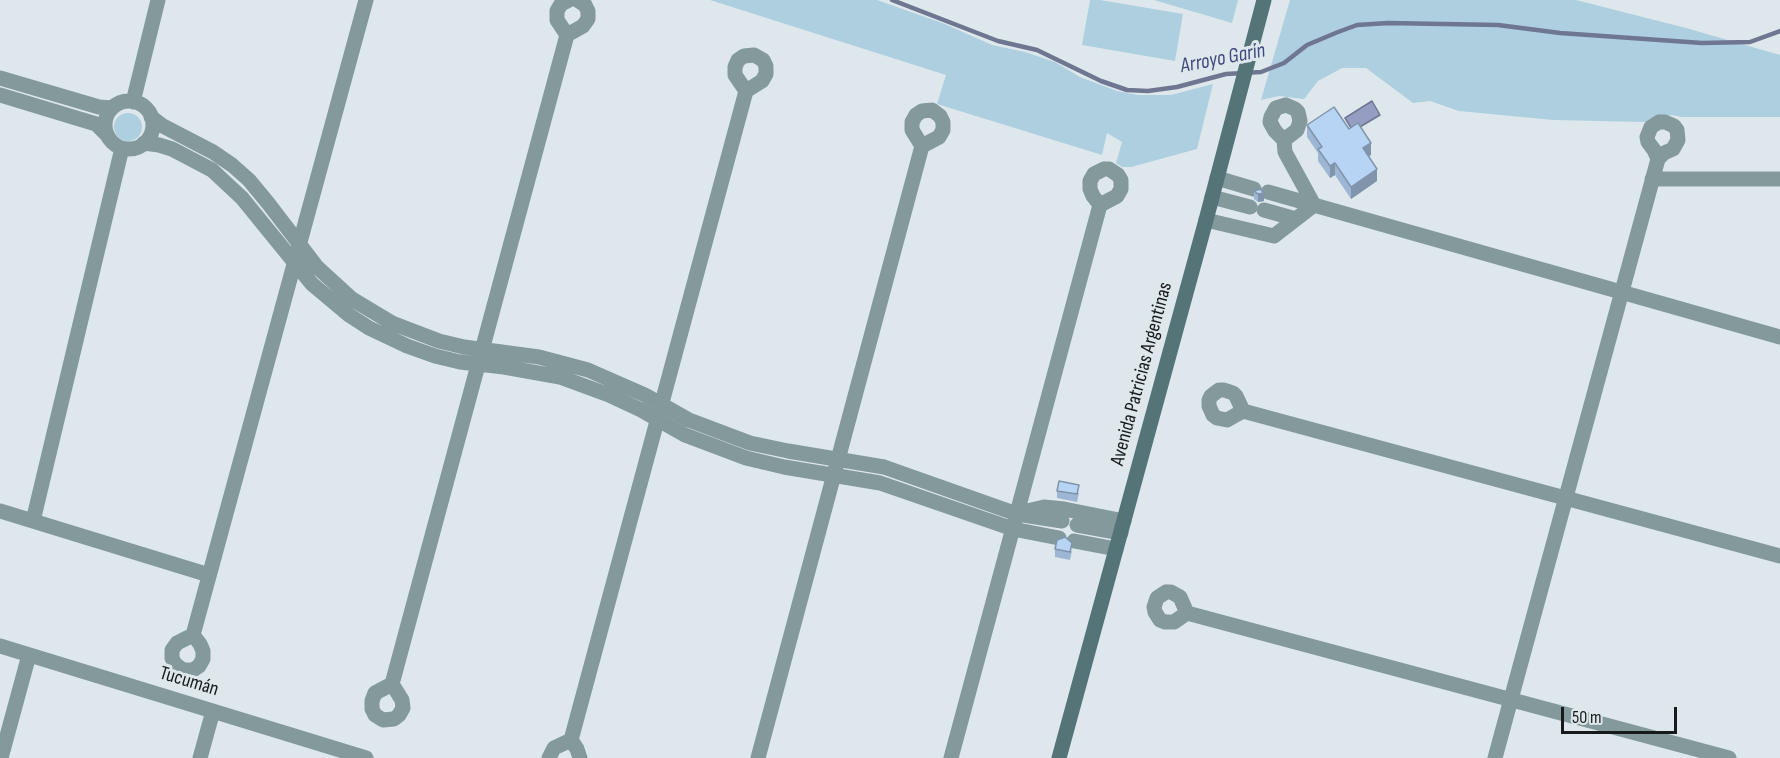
<!DOCTYPE html>
<meta charset="utf-8">
<style>
body{margin:0}
#map{position:relative;width:1780px;height:758px;overflow:hidden;background:#dee8ec;font-family:"Sofia Sans Condensed",sans-serif}
canvas{display:block}
.scale{position:absolute;left:1561px;top:707px;width:116px;height:27px;box-sizing:border-box;border:3px solid #171a1c;border-top:0;padding-left:8px;font-size:18px;line-height:21px;white-space:nowrap;color:#171a1c;-webkit-text-stroke:4px #dee8ec;paint-order:stroke}
</style>
<div id="map">
<canvas width="1780" height="758"></canvas>
<div class="scale">50 m</div>
</div>
<script>
const g = document.querySelector('canvas').getContext('2d');
g.lineJoin = 'round';
function paint(path, color) {
  g.fillStyle = color;
  g.fill(path, 'evenodd');
}
function toPath(rows) {
  const path = new Path2D();
  for (const r of rows) {
    if (r.length === 3) {
      path.moveTo(r[0] + r[2], r[1]);
      path.arc(r[0], r[1], r[2], 0, 2 * Math.PI);
      continue;
    }
    path.moveTo(r[0], r[1]);
    for (let i = 2; i < r.length; i += 2) path.lineTo(r[i], r[i + 1]);
  }
  return path;
}
function trace(path, color, width, dash) {
  g.strokeStyle = color;
  g.lineWidth = width;
  g.lineCap = dash ? 'butt' : 'round';
  g.setLineDash(dash || []);
  g.stroke(path);
}
function drawText(font, color, halo, rows, align = 'center') {
  g.font = font + ' "Sofia Sans Condensed",sans-serif';
  g.lineWidth = 6;
  g.setLineDash([]);
  g.textBaseline = 'middle';
  g.strokeStyle = halo;
  g.fillStyle = color;
  for (const [text, x, y, turn = 0] of rows) {
    g.save();
    g.translate(x, y);
    g.rotate((+turn || 0) * Math.PI / 180);
    g.textAlign = isNaN(turn) ? turn : align;
    if (halo) g.strokeText(text, 0, 0);
    g.fillText(text, 0, 0);
    g.restore();
  }
}
paint(toPath([
 [710,0,877,0,945,24,992,45,1025,52,1055,62,1080,77,1117,91,1138,95,1171,95,1213,84,1197,149,1131,167,1122,167,1116,163,1122,142,1107,133,1102,155,937,104,946,75],
 [1090,0,1100,0,1183,14,1175,61,1082,45],
 [1154,0,1238,0,1232,23],
 [1290,0,1576,0,1686,28,1780,55,1780,117,1682,117,1672,115,1654,117,1645,122,1553,120,1459,111,1430,101,1413,103,1366,68,1342,68,1318,81,1304,99,1279,96,1261,100],
 [128,127,14]
]), '#adcfdf');
const water = toPath([
 [1372,101,1380,115,1353,131,1345,118,1372,101]
]);
paint(water, '#959dc3');
trace(water, '#6f7691', 1.5);
trace(toPath([
 [892,0,998,41,1037,50,1101,81,1127,90,1148,91,1177,87,1226,74,1261,72,1284,63,1307,45,1338,32,1357,25,1388,23,1498,25,1560,33,1702,43,1750,42,1780,31]
]), '#6f7691', 4.5);
trace(toPath([
 [567,35,583,26,588,19,588,11,585,5,577,0],
 [567,35,557,20,557,11,561,4,569,0],
 [754,55,763,60,766,66,766,74,762,81,746,91,735,75,735,67,738,60,744,56,754,55],
 [0,78,99,107,112,108],
 [0,95,96,124,107,135],
 [129,125,24],
 [133,102,158,0],
 [1286,105,1295,109,1298,112,1300,121,1297,130,1284,140,1275,131,1270,122,1271,117,1276,108,1286,105],
 [932,110,940,116,943,122,943,130,939,137,922,146,912,130,912,122,916,115,922,111,932,110],
 [151,117,163,126,213,152,232,165,249,180,268,203,317,267,352,299,392,323,439,341,464,347,539,357,588,370,645,395,689,420,750,443,788,451,884,467,1017,514,1062,521],
 [1659,122,1665,122,1674,126,1677,130,1678,140,1673,149,1664,153,1658,159,1654,150,1648,142,1647,137,1651,127,1659,122],
 [144,143,159,145,172,149,212,170,242,198,312,284,349,315,369,328,407,346,435,356,460,362,504,367,560,377,609,395,641,410,685,435,746,458,784,467,880,483,1013,529,1059,538],
 [1104,169,1109,169,1118,175,1121,180,1121,189,1117,196,1100,205,1093,196,1090,189,1090,181,1094,174,1104,169],
 [1217,178,1254,189],
 [1652,179,1780,179],
 [1268,192,1780,337],
 [1212,197,1250,207],
 [1264,210,1296,219],
 [1206,220,1274,236,1314,205,1285,152,1284,140],
 [1219,390,1224,390,1233,393,1236,396,1243,411,1227,420,1217,418,1213,415,1209,406,1209,400,1211,396,1219,390],
 [1243,411,1780,556],
 [0,511,209,575],
 [1023,512,1044,507,1064,509,1124,521],
 [33,521,122,148],
 [1077,525,1121,533],
 [1074,541,1116,549],
 [1166,592,1171,592,1180,597,1187,613,1174,622,1165,622,1160,620,1155,612,1154,607,1157,598,1166,592],
 [1187,613,1729,758],
 [193,635,366,0],
 [193,635,200,644,203,651,203,659,199,666,193,670,183,670,175,664,172,658,172,650,177,643,193,635],
 [0,646,366,758],
 [392,684,567,35],
 [392,684,402,700,403,708,399,715,394,719,383,720,375,715,372,709,372,701,375,693,392,684],
 [571,740,746,91],
 [571,740,577,749,580,758],
 [1,758,29,655],
 [200,758,213,711],
 [549,758,554,748,571,740],
 [758,758,922,146],
 [951,758,1100,205],
 [1495,758,1658,159]
]), '#83999c', 15);
trace(toPath([
 [1059,758,1206,220,1264,0]
]), '#547478', 15);
paint(toPath([
 [1307,125,1349,129,1371,155,1368,156,1377,181,1351,199,1335,175,1330,178,1318,161,1318,153,1307,137],
 [1254,191,1264,201,1258,202,1254,199],
 [1057,491,1079,493,1077,502,1057,498],
 [1055,549,1072,551,1070,560,1055,557]
]), '#9db6d3');
paint(toPath([
 [1371,143,1371,155,1363,160,1363,148],
 [1335,163,1335,175,1330,178,1330,166],
 [1377,169,1377,181,1351,199,1351,187],
 [1264,193,1264,201,1258,202,1258,194]
]), '#8094ac');
const building = toPath([
 [1334,107,1349,129,1358,123,1371,143,1363,148,1377,169,1351,187,1335,163,1330,166,1318,149,1322,147,1307,125,1334,107],
 [1260,189,1264,193,1258,194,1254,191,1260,189],
 [1059,481,1079,485,1077,494,1057,491,1059,481],
 [1065,537,1072,543,1070,552,1055,549,1057,540,1065,537]
]);
paint(building, '#b7d4f5');
trace(building, '#8094ac', 1.5);
drawText('20px', '#171a1c', '#dee8ec', [
 ["Avenida Patricias Argentinas",1142,374,-75],
 ["Tucumán",189,682,17]
]);
drawText('italic 21px', '#40487b', '#dee8ec', [
 ["Arroyo Garín",1223,59,-11]
]);
</script>
